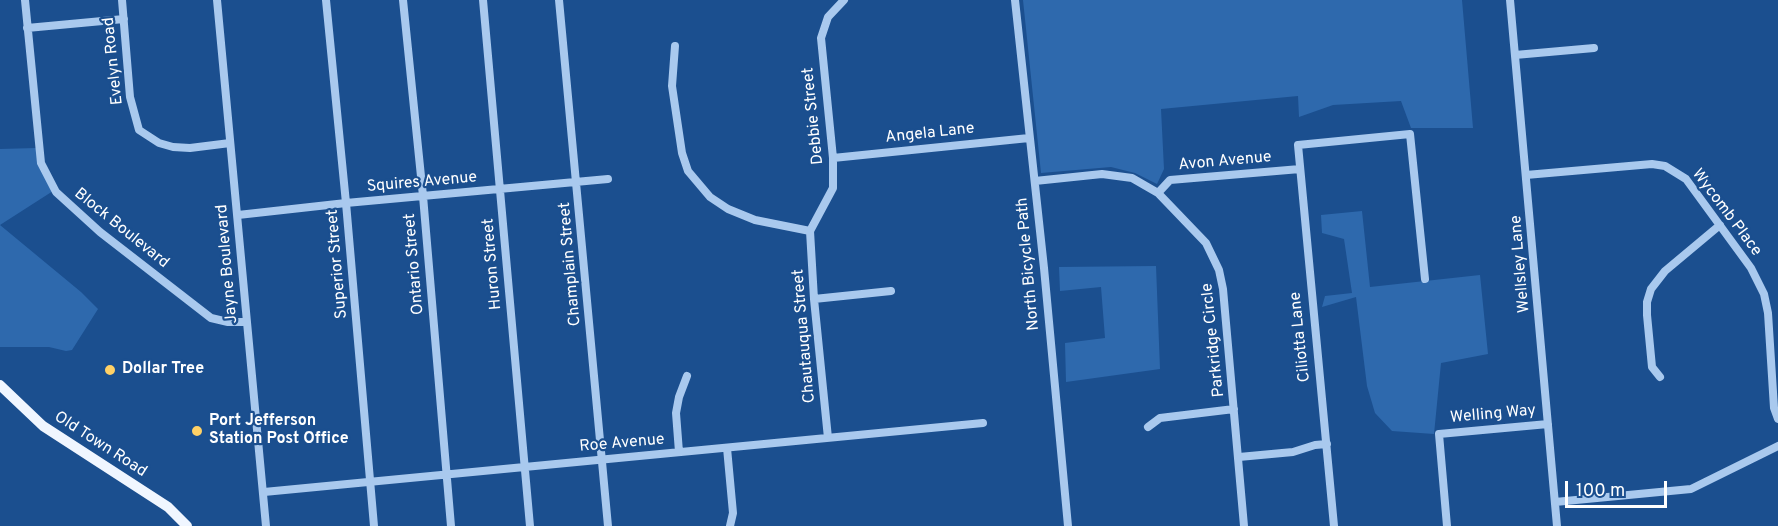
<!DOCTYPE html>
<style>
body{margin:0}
#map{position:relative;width:1778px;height:526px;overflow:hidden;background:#1b4f8f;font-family:Overpass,sans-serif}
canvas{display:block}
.scale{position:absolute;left:1565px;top:481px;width:102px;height:27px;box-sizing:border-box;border:3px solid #fff;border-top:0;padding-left:8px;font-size:18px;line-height:21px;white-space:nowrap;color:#fff;-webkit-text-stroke:4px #1b4f8f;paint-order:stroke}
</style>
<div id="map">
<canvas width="1778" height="526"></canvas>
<div class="scale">100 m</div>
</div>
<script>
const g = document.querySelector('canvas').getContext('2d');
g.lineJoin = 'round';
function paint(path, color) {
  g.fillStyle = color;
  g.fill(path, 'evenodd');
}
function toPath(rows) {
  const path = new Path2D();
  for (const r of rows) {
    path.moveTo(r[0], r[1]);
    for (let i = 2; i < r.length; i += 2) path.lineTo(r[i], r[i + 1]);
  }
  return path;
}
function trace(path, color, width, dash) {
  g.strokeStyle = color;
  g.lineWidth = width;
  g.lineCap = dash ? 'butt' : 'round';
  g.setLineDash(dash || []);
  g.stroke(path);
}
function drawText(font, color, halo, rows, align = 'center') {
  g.font = font + ' Overpass,sans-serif';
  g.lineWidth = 4.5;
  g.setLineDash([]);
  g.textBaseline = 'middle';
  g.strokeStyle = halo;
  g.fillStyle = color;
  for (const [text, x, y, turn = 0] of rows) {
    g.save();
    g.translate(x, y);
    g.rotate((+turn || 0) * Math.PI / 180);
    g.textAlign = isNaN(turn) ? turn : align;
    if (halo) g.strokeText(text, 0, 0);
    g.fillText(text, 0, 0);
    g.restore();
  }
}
paint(toPath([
 [1023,0,1462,0,1473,128,1411,128,1401,101,1333,105,1299,117,1298,96,1161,109,1164,169,1157,184,1135,173,1111,167,1041,173],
 [36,148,40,167,53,191,0,225,81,292,98,309,72,350,66,351,49,347,0,347,0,149],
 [1362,211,1370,287,1480,275,1488,354,1441,363,1434,434,1392,431,1375,413,1367,386,1356,297,1322,307,1325,296,1352,293,1344,239,1322,233,1321,215],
 [1156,266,1160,369,1066,382,1065,343,1105,338,1101,287,1060,291,1059,267]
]), '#2e69ad');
trace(toPath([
 [25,0,41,163,56,192,100,232,211,318,228,322,246,322],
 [122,0,130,97,139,130,159,143,173,147,190,148,230,143],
 [217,0,266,526],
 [326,0,346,203,374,526],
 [403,0,423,196,451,526],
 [483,0,530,526],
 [559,0,608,526],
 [1015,0,1044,268,1068,526],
 [1510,0,1557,526],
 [27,28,124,19],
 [675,46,672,86,682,153,688,171,710,197,728,209,755,220,810,231],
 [1515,55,1594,48],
 [833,158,1029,138],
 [1526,175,1652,164,1665,166,1686,179,1751,268,1764,294,1768,313,1774,408,1778,419],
 [1035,181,1102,174,1132,178,1158,193,1206,243,1219,270,1223,289,1244,526],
 [1158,193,1170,180,1300,169],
 [238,215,346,203,608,179],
 [810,231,833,188,833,158,821,38,828,17,844,0],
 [810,231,814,299,828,438],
 [814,299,891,291],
 [1660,377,1652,367,1647,315,1647,302,1651,289,1665,271,1720,225],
 [1148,427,1160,418,1234,409],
 [727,448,733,513,730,526],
 [679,452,676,413,679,397,687,376],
 [1239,457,1293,452,1315,445,1327,444],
 [264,492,983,423],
 [1555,502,1691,489,1778,446],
 [1334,526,1298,145,1410,134,1425,279],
 [1447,526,1439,434,1548,424]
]), '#a9c9ee', 8);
trace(toPath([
 [0,385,43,426,168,507,187,526]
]), '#f0f6ff', 10);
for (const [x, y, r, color] of [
 [110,370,6,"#ffd166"],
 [197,431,6,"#ffd166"]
]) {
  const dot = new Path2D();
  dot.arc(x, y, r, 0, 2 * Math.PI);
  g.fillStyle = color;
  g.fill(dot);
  trace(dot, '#1b4f8f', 2);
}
drawText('16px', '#fff', '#1b4f8f', [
 ["Evelyn Road",114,61,-96],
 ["Debbie Street",814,116,-96],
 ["Angela Lane",930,134,-6],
 ["Avon Avenue",1225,162,-5],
 ["Squires Avenue",422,183,-5],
 ["Wycomb Place",1726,213,53],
 ["Block Boulevard",121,229,39],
 ["Jayne Boulevard",228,264,-95],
 ["Superior Street",338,264,-95],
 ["Ontario Street",415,264,-95],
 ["Huron Street",493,264,-95],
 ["Champlain Street",571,264,-95],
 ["North Bicycle Path",1029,264,-95],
 ["Wellsley Lane",1521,264,-95],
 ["Chautauqua Street",805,336,-95],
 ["Ciliotta Lane",1301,337,-96],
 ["Parkridge Circle",1214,340,-96],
 ["Welling Way",1493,415,-5],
 ["Roe Avenue",622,444,-5],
 ["Old Town Road",100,445,33]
]);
drawText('bold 16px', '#fff', '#1b4f8f', [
 ["Dollar Tree",122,370],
 ["Port Jefferson",209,422],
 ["Station Post Office",209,440]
], 'left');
</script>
